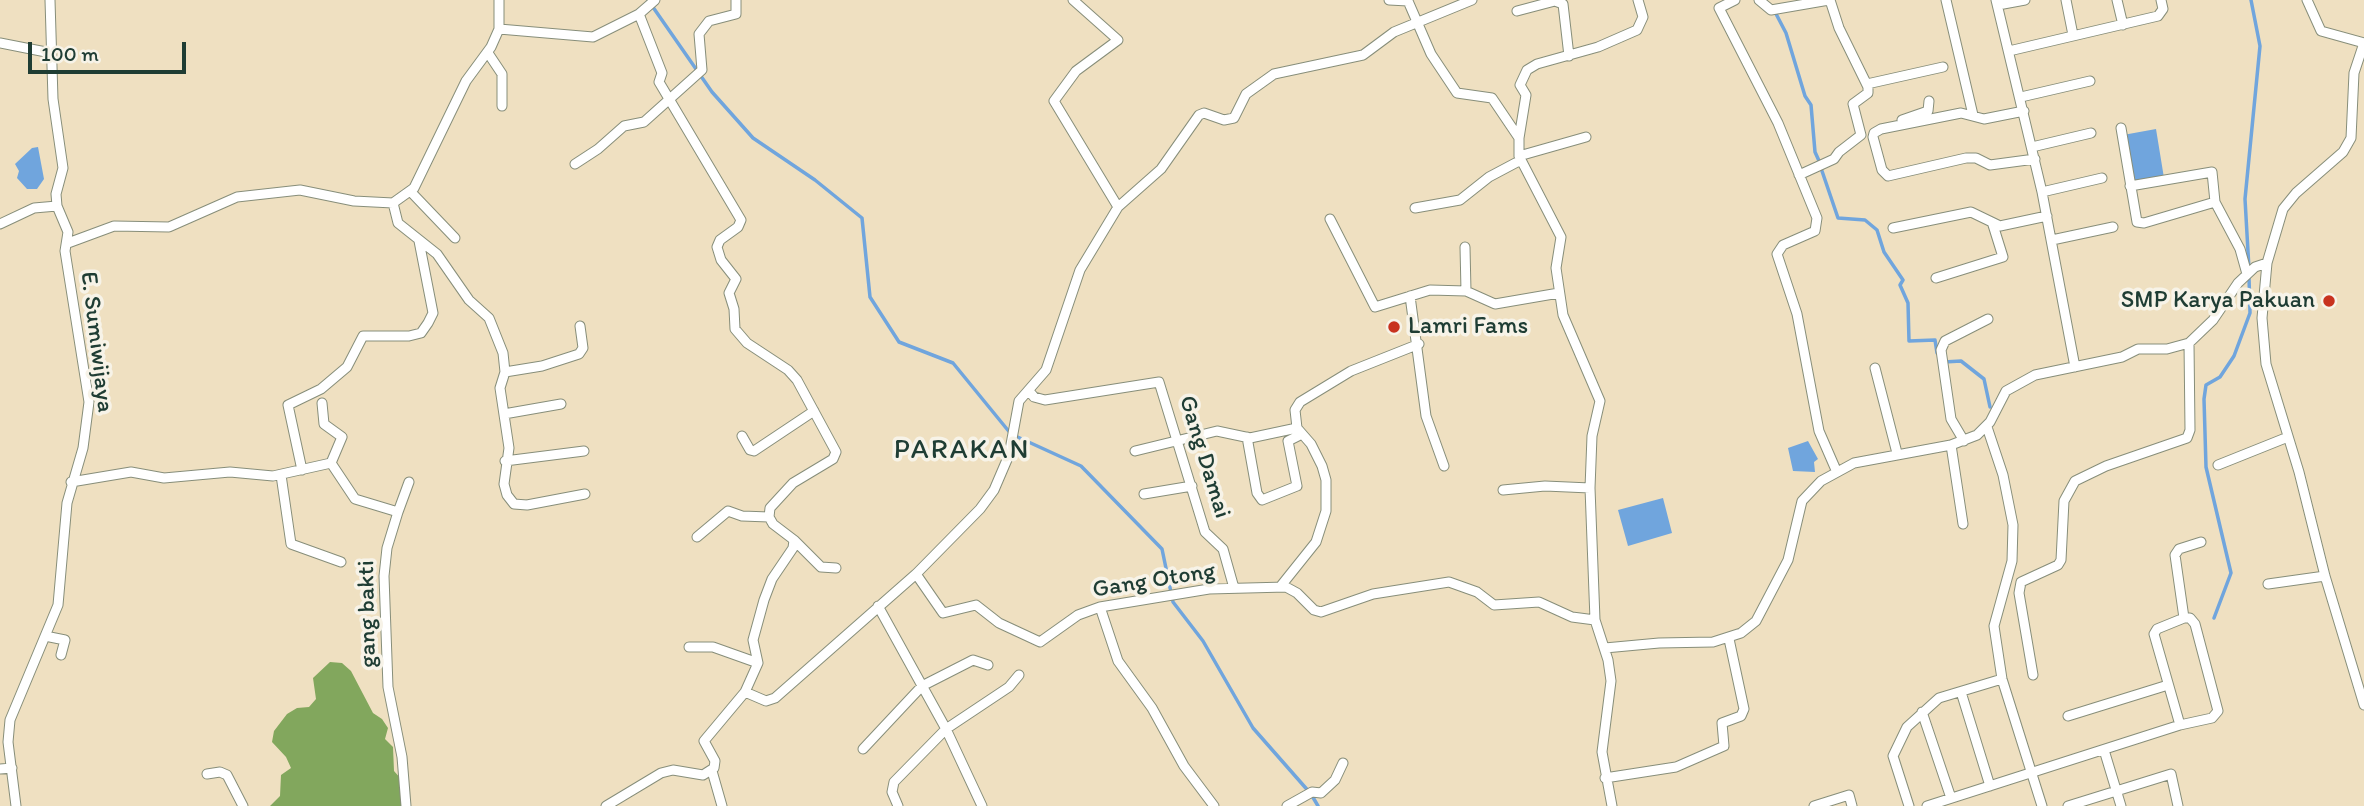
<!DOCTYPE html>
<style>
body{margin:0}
#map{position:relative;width:2364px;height:806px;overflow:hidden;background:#efe0c1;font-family:Itim,sans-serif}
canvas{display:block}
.scale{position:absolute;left:28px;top:42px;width:158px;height:32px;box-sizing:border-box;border:4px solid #1f3d34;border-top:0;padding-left:9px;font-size:21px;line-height:24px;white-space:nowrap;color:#1f3d34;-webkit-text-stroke:5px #f7f3e8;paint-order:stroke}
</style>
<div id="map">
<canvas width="2364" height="806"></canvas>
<div class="scale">100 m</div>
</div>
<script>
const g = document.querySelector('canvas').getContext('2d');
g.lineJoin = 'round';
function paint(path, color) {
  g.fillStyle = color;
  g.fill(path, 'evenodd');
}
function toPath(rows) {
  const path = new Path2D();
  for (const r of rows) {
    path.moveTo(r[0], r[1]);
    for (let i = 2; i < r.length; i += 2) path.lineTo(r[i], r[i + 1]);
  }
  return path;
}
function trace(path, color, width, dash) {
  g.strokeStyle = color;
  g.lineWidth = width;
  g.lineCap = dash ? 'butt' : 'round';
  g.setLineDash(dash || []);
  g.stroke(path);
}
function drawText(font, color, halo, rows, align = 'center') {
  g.font = font + ' Itim,sans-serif';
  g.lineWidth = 7;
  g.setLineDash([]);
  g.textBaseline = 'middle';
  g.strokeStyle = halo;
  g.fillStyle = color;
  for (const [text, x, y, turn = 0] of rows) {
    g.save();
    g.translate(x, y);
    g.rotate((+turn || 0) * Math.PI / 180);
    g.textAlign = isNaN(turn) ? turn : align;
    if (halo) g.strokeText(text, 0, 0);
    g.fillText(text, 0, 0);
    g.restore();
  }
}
paint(toPath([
 [330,662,342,663,351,671,373,713,382,719,388,728,385,739,393,747,394,771,410,789,406,806,270,806,280,796,281,775,291,768,286,757,272,742,274,731,287,714,297,708,309,707,316,699,313,678]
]), '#82a75d');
paint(toPath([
 [2156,129,2164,178,2132,184,2123,135],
 [38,147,44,179,37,189,27,189,17,178,19,171,15,164,32,148],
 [1808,441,1818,459,1814,462,1815,472,1793,471,1788,448],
 [1663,498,1672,533,1628,546,1618,510]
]), '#70a5dd');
trace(toPath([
 [648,0,712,92,753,138,815,180,862,218,870,297,899,342,953,363,1011,434,1081,466,1162,549,1173,602,1203,641,1253,728,1311,794,1318,806],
 [1774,10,1786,33,1805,96,1811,105,1815,152,1820,163],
 [1822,171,1838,218,1865,220,1877,230,1884,252,1903,280,1900,285,1908,303,1909,341,1935,340,1937,353],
 [2249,269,2245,199,2260,46,2251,0],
 [1944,362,1961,361,1984,379,1990,407],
 [2214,618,2231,573,2206,467,2204,399,2206,385,2220,377,2234,356,2250,313,2249,277]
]), '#70a5dd', 3.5);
const minor = toPath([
 [1073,0,1118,40,1076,71,1054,101,1118,207],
 [1389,0,1408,1,1431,54,1457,93,1492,98,1519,138],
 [1735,0,1719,8,1778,123,1817,218,1815,231,1783,245,1777,254,1797,314,1819,431,1836,470],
 [1759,0,1771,10,1829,0],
 [1946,0,1973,115],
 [1996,0,2042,192,2075,367],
 [2066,0,2073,35],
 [2117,0,2123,25],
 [2307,0,2321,31,2364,43],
 [1998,5,2025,0],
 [1517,11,1555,1,1563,4,1569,56],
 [639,14,662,73,659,82,741,220,738,227,720,240,717,247,721,260,736,279,729,293,734,309,735,329,747,343,788,370,797,380,836,452,833,459,793,483,770,508,769,517],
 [499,29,593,37,639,14,655,0],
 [0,43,51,53],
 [2364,43,2354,73,2351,138,2343,152,2296,193,2283,209,2267,263,2262,318,2266,364,2299,472,2325,576,2364,705],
 [2009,51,2158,16,2163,9,2161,0],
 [488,53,502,74,502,106],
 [1867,84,1943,67],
 [2021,97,2090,81],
 [2024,111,1984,119,1961,113,1881,129,1874,133,1873,137,1882,170,1888,176,1966,158,1976,158,1990,165,2035,159],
 [1902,120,1928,111,1929,101],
 [2121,128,2137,222,2144,223,2215,202],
 [2032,147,2091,133],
 [1519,156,1586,137],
 [575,164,598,149,624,126,644,122,702,70,699,34,709,21,736,14,736,0],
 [1799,175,1834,159,1839,152,1861,135,1853,104,1868,93,1868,87,1839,28,1830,0],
 [2130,186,2212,172,2215,202,2240,249,2247,274],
 [411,192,455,238],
 [2042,192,2102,178],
 [393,203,398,223,437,254,469,300,489,318,503,353,505,372,542,366,579,354,583,348,580,326],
 [1415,208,1460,200,1489,177,1521,160],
 [1330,219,1375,307,1430,290,1466,291,1495,304,1559,293],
 [0,224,34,208,57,206],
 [1893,228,1971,212,2000,226,2047,216],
 [2052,240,2113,227],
 [68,243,114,226,169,227,237,197,300,190,354,201,393,203,414,188,466,81,491,47,499,29,499,0],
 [1465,247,1466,291],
 [1936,278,2003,257,1993,225],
 [1410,296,1426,416,1444,466],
 [1875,368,1897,453],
 [505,372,500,388,509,448,504,484,507,495,514,504,527,505,585,494],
 [1029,391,1034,397,1045,400,1159,382,1205,532,1223,549,1234,588],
 [504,414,561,404],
 [1987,427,2003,475,2013,525,2012,561,1994,626,2002,679,2042,806],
 [742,436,750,450,754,451,814,411],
 [1247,437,1257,493,1262,500,1297,486,1288,441,1302,434],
 [1964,441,1951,419,1941,350,1945,341,1988,319],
 [1951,445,1963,524],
 [1135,451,1217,431,1250,438,1297,428,1295,410,1300,402,1351,371,1419,344],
 [505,461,584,451],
 [331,463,355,499,398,512,387,548,384,576,388,687,402,757,406,806],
 [2218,465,2288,437],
 [302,470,288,405,321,389,347,367,363,336,409,336,421,333,428,323,433,313,419,241],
 [281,475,291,544,341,562],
 [71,482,131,472,164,478,230,472,273,476,331,463,342,437,324,424,322,403],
 [1503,490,1545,486,1590,488],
 [1144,494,1192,486],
 [398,512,409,482],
 [697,537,728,511,742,516,769,517],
 [794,540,821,567,836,568],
 [916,574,943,613,976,605,999,623,1040,642,1078,615,1100,607,1209,589,1286,587,1297,593,1314,610,1321,612,1373,594,1449,582,1477,592,1494,605,1539,602,1572,617,1595,620],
 [2268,584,2325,576],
 [1280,587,1316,542,1326,511,1326,480,1322,466,1311,444,1297,428],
 [878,606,946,729,982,806],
 [1100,607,1118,661,1152,708,1184,766,1214,806],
 [2184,618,2190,618,2195,624,2218,711,2212,718,2180,725,2154,634,2157,629,2184,618],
 [2184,618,2175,555,2179,549,2201,542],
 [45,636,65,640,61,655],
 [689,647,713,647,758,663],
 [1605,648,1659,643,1713,642,1741,633,1756,621,1788,560,1802,501,1821,481,1854,463,1951,445,1977,435,1990,422,2006,391,2035,375,2122,357,2138,349,2167,349,2189,343,2213,320,2238,283,2255,267,2267,263],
 [2033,675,2019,593,2021,582,2058,565,2061,560,2064,501,2075,481,2106,466,2187,438,2190,430,2189,343],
 [745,692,766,701,775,698,916,574,980,509,994,490,1009,455,1019,401,1046,370,1080,270,1118,207,1161,169,1199,115,1204,113,1224,120,1234,118,1246,94,1274,74,1363,55,1394,32,1472,0],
 [1961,692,1990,786],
 [1922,712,1951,798],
 [2068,716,2168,685],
 [863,749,922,686,973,660,988,665],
 [2104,750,2121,806],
 [0,769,12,768],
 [712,771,722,806],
 [207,774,220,772,227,775,243,806],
 [1605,778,1676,767,1724,746,1722,723,1741,716,1744,709,1729,639],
 [16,806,8,742,10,720,58,605,67,503,83,448,89,402,65,251,68,232,57,206,56,194,63,168,53,99,50,0],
 [606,806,661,773,673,770,703,775,714,768,715,761,704,741,745,692,758,663,753,640,764,600,772,579,793,548,794,540,773,524,769,517],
 [898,806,892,792,894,782,946,729,1009,687,1019,675],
 [1287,806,1312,792,1321,793,1335,780,1343,763],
 [1612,806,1602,752,1611,681,1608,660,1595,620,1590,488,1592,436,1600,401,1563,315,1556,268,1561,237,1519,156,1519,138,1526,95,1520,85,1527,70,1537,64,1598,47,1637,30,1643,17,1638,0],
 [1814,806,1849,795,1852,806],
 [1909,806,1893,756,1907,727,1939,698,2002,679],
 [1927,806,2180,725],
 [2068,806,2171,774,2178,806]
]);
trace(minor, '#878e7a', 11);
trace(minor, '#fff', 9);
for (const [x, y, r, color] of [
 [2329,301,7,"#c8321e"],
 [1394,327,7,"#c8321e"]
]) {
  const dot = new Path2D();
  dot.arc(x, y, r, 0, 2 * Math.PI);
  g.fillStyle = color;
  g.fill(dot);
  trace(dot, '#f7f3e8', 2.5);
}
drawText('24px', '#1f3d34', '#f7f3e8', [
 ["SMP Karya Pakuan",2315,301],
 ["Lamri Fams",1408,327,"left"]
], 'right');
drawText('24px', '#1f3d34', '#f7f3e8', [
 ["E. Sumiwijaya",96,342,83],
 ["Gang Damai",1204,457,73],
 ["Gang Otong",1154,581,-9],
 ["gang bakti",368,614,-91]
]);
g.letterSpacing = '2px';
drawText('28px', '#1f3d34', '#f7f3e8', [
 ["PARAKAN",962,451]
]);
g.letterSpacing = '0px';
</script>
